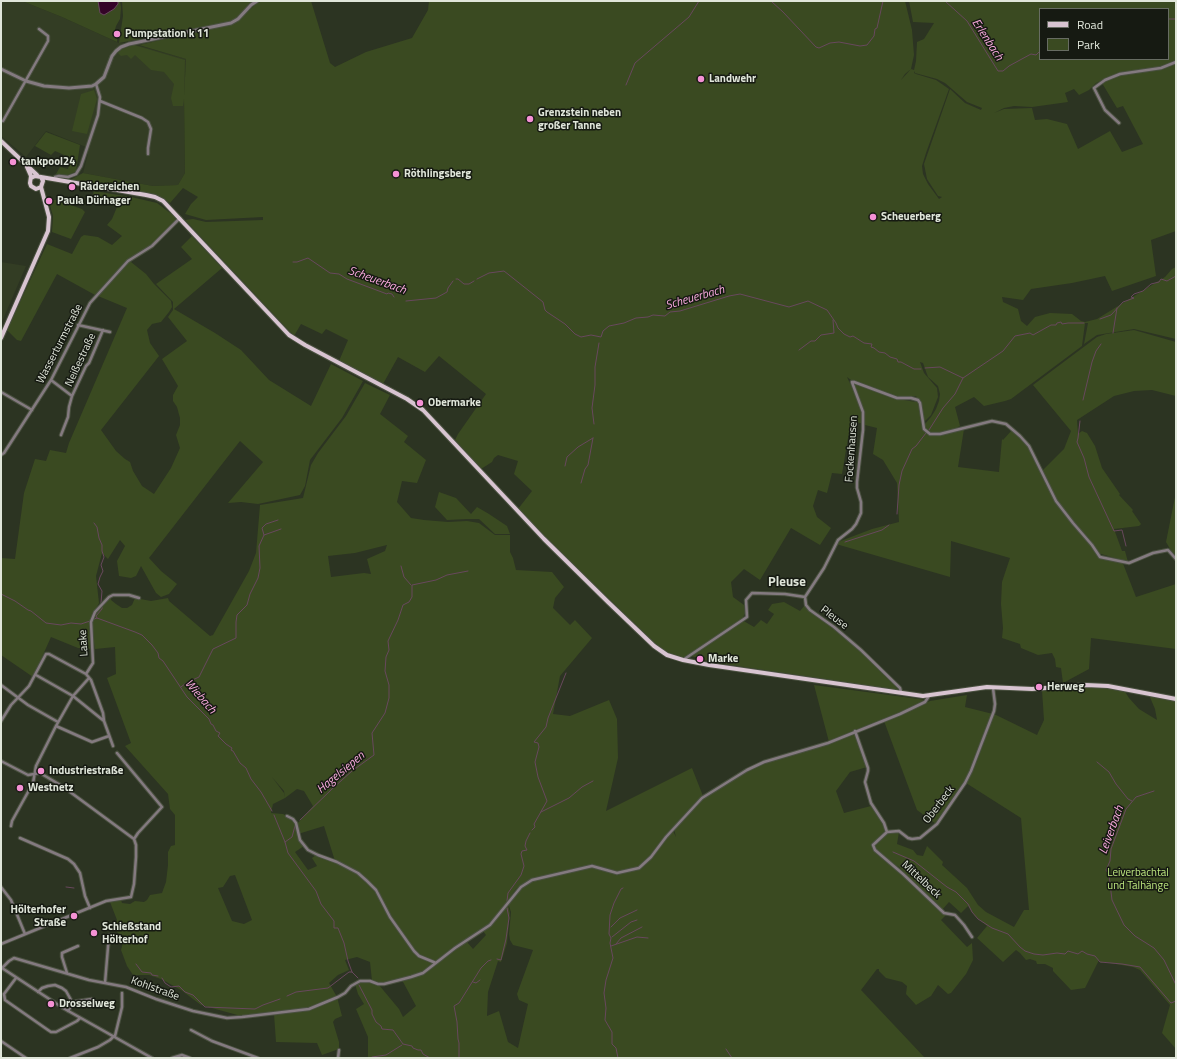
<!DOCTYPE html>
<meta charset="utf-8">
<style>
body{margin:0}
#map{position:relative;width:1177px;height:1059px;overflow:hidden;background:#2c3422;font-family:"Titillium Web",sans-serif}
canvas{display:block}
.frame{position:absolute;inset:0;border:2px solid #e0e6da;pointer-events:none}
.legend{position:absolute;left:1039px;top:8px;width:130px;height:52px;box-sizing:border-box;background:#161a12;border:1px solid #676c62;margin:0;padding:5px 7px;list-style:none;font-size:12px;color:#e0e6da}
.legend li{display:flex;align-items:center;gap:8px;height:20px}
.legend b{width:20px;border:1px solid #676c62}
</style>
<div id="map">
<canvas width="1177" height="1059"></canvas>
<div class="frame"></div>
<ul class="legend">
<li><b style="height:5px;background:#d8c4d1"></b>Road</li>
<li><b style="height:11px;background:#3a4a21"></b>Park</li>
</ul>
</div>
<script>
const g = document.querySelector('canvas').getContext('2d');
g.lineJoin = 'round';
function paint(path, color) {
  g.fillStyle = color;
  g.fill(path, 'evenodd');
}
function toPath(rows) {
  const path = new Path2D();
  for (const r of rows) {
    path.moveTo(r[0], r[1]);
    for (let i = 2; i < r.length; i += 2) path.lineTo(r[i], r[i + 1]);
  }
  return path;
}
function trace(path, color, width, dash) {
  g.strokeStyle = color;
  g.lineWidth = width;
  g.lineCap = dash ? 'butt' : 'round';
  g.setLineDash(dash || []);
  g.stroke(path);
}
function drawText(font, color, halo, rows, align = 'center') {
  g.font = font + ' "Titillium Web",sans-serif';
  g.lineWidth = 3;
  g.setLineDash([]);
  g.textBaseline = 'middle';
  g.strokeStyle = halo;
  g.fillStyle = color;
  for (const [text, x, y, turn = 0] of rows) {
    g.save();
    g.translate(x, y);
    g.rotate((+turn || 0) * Math.PI / 180);
    g.textAlign = isNaN(turn) ? turn : align;
    if (halo) g.strokeText(text, 0, 0);
    g.fillText(text, 0, 0);
    g.restore();
  }
}
paint(toPath([
 [1,1,22,1,62,17,119,43,130,43,186,59,184,98,185,173,178,185,153,186,83,173,88,154,86,147,46,131,26,157,1,136],
 [1,262,26,266,1,324]
]), '#333d24');
paint(toPath([
 [22,1,98,1,98,4,118,4,118,1,120,1,121,8,120,19,116,26,115,30,118,31,117,42,62,17],
 [122,1,254,1,248,5,238,18,230,22,119,43,123,16],
 [262,1,311,1,330,63,335,67,366,52,412,38,428,10,429,1,905,1,912,30,914,55,911,69,905,74,901,80,911,69,914,70,916,61,917,42,924,39,934,23,913,22,909,1,1176,1,1176,62,1161,67,1121,73,1110,77,1096,83,1089,90,1079,95,1074,89,1065,93,1068,102,1032,107,1014,106,1004,108,994,113,1004,109,1032,108,1035,120,1047,119,1067,124,1078,149,1110,131,1122,152,1143,144,1123,106,1117,108,1102,83,1121,74,1161,69,1176,63,1176,231,1151,240,1156,276,1112,291,1105,276,1072,283,1031,289,1023,300,1002,297,1003,302,1018,309,1021,321,1027,326,1035,317,1050,313,1072,314,1081,321,1085,322,1097,319,1165,277,1172,269,1176,267,1176,339,1134,329,1097,335,1084,344,1088,323,1085,323,1082,346,1011,399,1005,401,984,406,974,397,955,407,960,426,953,430,941,434,931,432,924,429,924,425,931,417,936,409,939,401,940,394,938,386,928,377,923,363,920,362,924,373,937,388,938,397,931,415,923,423,921,423,926,433,928,435,941,435,964,429,958,467,999,472,1002,439,1003,440,1012,430,1028,446,1043,479,1056,502,1087,538,1097,554,1122,561,1136,597,1176,584,1176,649,1091,638,1089,669,1063,683,1061,668,1056,667,1055,659,1052,653,1038,655,1021,648,1020,644,1002,638,1003,628,1001,604,1002,582,1010,558,951,541,950,577,836,544,838,542,872,529,899,522,897,483,883,460,873,454,877,428,865,425,864,411,852,382,897,399,916,402,917,397,915,396,897,397,851,380,847,377,863,412,863,424,851,420,842,474,832,473,827,493,818,490,813,506,817,517,831,528,820,545,791,528,760,580,744,569,731,582,733,597,744,605,745,613,742,620,754,627,761,620,767,624,774,614,768,610,772,604,784,602,800,611,805,605,861,651,886,677,894,684,898,690,711,662,688,655,683,658,667,653,661,649,542,534,518,509,532,491,514,474,518,461,498,455,494,458,492,462,481,469,455,440,458,434,486,394,439,356,425,372,398,357,383,384,339,361,348,340,326,329,322,334,301,324,294,336,185,220,193,219,206,222,263,220,263,217,206,220,185,214,191,204,198,197,183,188,170,203,163,198,153,194,70,180,83,173,153,186,178,185,185,173,184,99,183,106,173,106,171,98,174,84,164,72,151,70,135,55,131,59,127,55,121,56,118,53,122,49,134,45,185,60,184,96,186,59,139,45,231,24,237,22,256,4],
 [1040,9,1168,9,1168,59,1040,59],
 [914,71,915,73,937,79,945,83,967,102,982,108,981,110,965,103,950,89,924,164,927,179,938,196,942,197,939,199,928,184,923,174,922,166,926,153,949,89,936,80,916,74,914,73],
 [94,90,97,99,87,134,72,131,81,94],
 [46,132,80,145,76,171,75,172,68,175,56,174,60,167,68,169,71,158,55,151,51,155,35,146],
 [94,191,131,197,157,203,174,216,176,220,153,244,143,251,129,258,95,295,57,274,21,341,17,340,7,330,47,244,72,254,81,237,84,235,98,237,112,245,122,236,107,225,112,219,117,207,92,197],
 [52,200,57,200,82,209,85,212,71,239,52,232,53,216,49,202],
 [192,236,222,268,174,309,215,333,241,350,269,380,311,406,331,364,363,381,342,418,310,460,305,486,300,495,258,504,241,502,228,503,263,462,240,441,149,558,161,571,177,584,169,594,161,597,156,593,141,566,136,576,131,578,119,576,117,561,125,546,120,540,108,559,102,553,96,576,99,603,93,614,90,623,91,649,78,648,51,637,33,677,1,655,1,558,15,559,24,493,35,459,46,461,50,450,66,453,69,443,127,308,98,296,129,262,131,262,146,274,154,284,171,301,172,307,169,312,161,322,152,324,147,330,150,343,159,356,101,430,116,451,125,459,130,462,133,471,142,486,154,494,171,468,180,448,176,435,180,425,180,418,177,407,173,401,173,395,178,386,162,359,187,341,168,317,173,310,173,302,156,284,192,259,181,247],
 [1134,330,1176,342,1176,396,1152,390,1134,391,1114,396,1077,420,1078,434,1082,431,1087,433,1095,446,1102,468,1120,494,1119,495,1133,510,1132,511,1141,524,1139,526,1114,529,1122,551,1125,551,1128,562,1098,553,1088,537,1073,523,1056,501,1041,472,1064,449,1071,431,1033,385,1097,337,1106,334],
 [365,383,390,395,380,414,408,436,404,442,426,460,417,483,402,481,397,502,411,518,424,520,448,522,467,521,479,523,495,535,510,535,510,552,513,558,516,570,552,572,564,587,555,598,553,608,570,625,575,620,592,638,560,676,553,714,570,716,609,700,617,719,618,758,606,811,692,768,703,796,672,829,676,837,674,829,703,797,722,787,742,774,756,766,832,742,855,733,867,767,850,772,836,791,844,813,871,806,884,823,886,830,873,845,888,832,899,832,897,844,913,850,917,855,923,856,927,846,943,862,942,865,967,888,978,905,986,912,1014,927,1024,910,1029,910,1021,818,966,783,977,761,994,714,1037,735,1044,720,1042,690,1093,685,1124,690,1129,698,1139,709,1157,720,1155,709,1149,695,1176,700,1176,1049,1162,1033,1170,1005,1140,970,1133,967,1104,962,1101,963,1099,960,1085,988,1071,990,1053,971,1053,968,1045,964,1037,964,1036,961,1030,959,1026,960,1020,953,1016,950,1003,962,977,938,987,926,975,916,968,906,961,913,949,902,942,910,922,892,899,867,886,859,873,846,874,850,903,874,946,915,941,920,967,947,972,943,973,960,966,974,951,993,948,994,938,985,931,996,916,1005,906,994,907,986,902,982,886,978,879,971,879,969,877,969,861,990,925,1058,368,1058,368,1037,356,1009,364,1004,358,994,355,984,366,981,371,981,379,985,399,1009,403,1017,416,1006,402,980,423,974,455,949,467,942,473,949,486,935,483,931,491,925,508,904,510,913,507,943,501,962,498,961,488,992,487,1016,499,1011,508,1042,518,1048,528,1004,519,1000,517,994,533,950,513,945,510,940,509,934,511,912,508,903,525,884,537,879,592,866,614,873,625,873,614,872,594,865,531,879,524,883,516,889,490,925,455,948,436,963,419,956,396,926,418,956,435,964,417,975,379,984,372,981,370,962,357,957,345,960,349,970,338,975,329,983,337,997,311,1007,337,997,342,1016,335,1019,333,1022,339,1042,339,1049,322,1055,317,1043,276,1042,274,1014,295,1010,241,1016,201,1005,181,990,161,979,149,975,133,975,127,966,121,950,125,936,118,933,114,928,117,920,110,902,121,900,122,903,130,904,135,901,144,902,147,900,150,895,162,893,166,882,168,865,168,852,171,846,175,845,175,815,170,809,168,794,125,746,131,743,107,678,116,674,115,647,95,649,92,628,93,618,96,613,111,597,111,600,116,604,122,608,127,608,132,605,135,598,151,601,168,598,169,601,210,636,213,635,249,571,256,553,260,505,303,498,311,465,318,453,346,416],
 [387,545,385,551,367,559,371,574,364,573,331,577,328,556,355,553],
 [272,777,284,791,285,798,297,789,304,791,313,806,297,824,293,819,283,814,271,813,273,804,285,798,284,793],
 [324,826,335,861,316,855,312,858,317,866,308,870,295,852,304,846,299,841,298,834],
 [235,875,252,920,244,924,232,921,218,888,223,887,230,876],
 [439,492,456,498,471,514,477,507,489,514,507,526,510,534,495,534,479,519,467,519,447,520,435,507],
 [1176,492,1176,559,1166,542],
 [814,685,919,699,924,700,912,708,829,742],
 [967,695,965,707,993,714,982,744,965,782,936,824,917,810,884,721,930,701]
]), '#3a4a21');
const water = toPath([
 [98,1,118,1,118,4,114,9,104,15,100,13,98,1]
]);
paint(water, '#340428');
trace(water, '#68485d', 1);
trace(toPath([
 [771,1,783,12,816,47,819,48,830,43,839,42,860,46,867,45,874,36,875,29,877,28,883,1],
 [945,1,967,21,998,71,1003,71,1009,66,1031,54,1036,55,1040,51],
 [1168,19,1176,19],
 [626,85,635,63,689,17,699,1],
 [293,262,297,262,308,258,330,273,339,274,347,279,387,294,388,293,392,294,394,297],
 [456,279,458,279,464,284,469,284,474,281],
 [477,279,489,273,504,271,543,302,545,310,547,312,565,324,575,334,581,337,591,335,601,337,603,331,609,326,624,323,636,318,648,317,653,315,665,316,670,312,680,311,729,296,740,294,789,307,808,301,827,310,836,323,838,328,844,334,850,337,853,336,864,343,872,344,871,347,874,348,879,352,885,353,890,357,897,359,898,362,901,362,914,369,921,369],
 [406,301,436,298,447,292,448,288,453,281],
 [1100,319,1111,315,1123,302,1134,298,1131,297,1134,294,1143,291,1151,284,1159,282,1161,279,1167,281,1176,276],
 [1113,333,1117,308],
 [799,350,811,341,815,341,821,335,834,333,833,320],
 [925,368,940,367,963,378,1003,351,1015,336,1030,333,1033,335,1051,325,1056,325,1057,323,1061,322,1062,324,1068,323,1084,323],
 [1083,400,1092,362,1096,351,1101,344],
 [1080,421,1078,438,1077,442,1084,458,1089,477,1114,531,1122,530,1126,546],
 [594,424,592,408,595,385,595,367,599,343],
 [929,430,943,408,955,394,963,378],
 [565,466,567,457,578,447,593,438],
 [581,483,585,469,588,465,593,438],
 [897,514,899,485,902,471,912,449,916,446,926,433],
 [94,523,97,527,99,538,102,545,102,551,104,557,101,565,103,571,100,577,98,584,102,591,101,603],
 [264,535,262,528,266,524,278,520],
 [845,542,882,530,889,525],
 [401,566,404,577,411,585],
 [1,594,15,601,28,610,31,611,46,623,61,625,71,623,81,624,90,621],
 [97,618,96,616,102,609,102,606],
 [94,619,97,618,135,632,142,635,152,645,158,653,159,658,163,661,187,697,209,719,211,724,213,725,216,731,220,733,218,736,226,744,232,748,231,750,233,751,240,763,246,768,251,779,261,792,272,811],
 [181,687,186,683,199,677,213,649,236,638,236,622,237,615,247,605,250,594,258,578,260,568,259,546,264,535,281,529],
 [1097,762,1109,772,1116,784,1128,799,1132,801],
 [1154,791,1136,797,1126,809,1111,849,1110,861,1106,870,1109,875,1112,900,1124,925,1135,936,1154,948,1164,960,1176,985],
 [541,812,569,798,582,787,593,781],
 [274,815,285,842,288,853,316,891,321,904,334,921,334,928,338,928,344,943,348,961,352,972,358,978],
 [300,820,332,789,352,771,374,755,372,733,385,713,389,698,389,685,385,671,386,657,389,650,388,641,398,620,403,605,409,602,412,597,412,585,436,580,447,575,468,571],
 [532,830,535,827,534,824,547,801,538,777,535,762,539,747,538,743,534,742,546,727,548,718,566,673],
 [285,842,292,837,295,826],
 [893,852,914,861,947,887,956,892,968,904,972,912,978,919,992,928,1008,934,1020,947,1025,951,1034,954,1043,955,1057,953,1065,954,1068,951,1078,954,1082,951,1087,954,1095,956,1100,962,1122,964,1140,967,1171,1003,1176,1001],
 [66,887,74,888],
 [507,901,508,893,521,875,524,866,521,854,522,851,527,850,525,846,526,841,530,833],
 [611,927,620,918,637,910],
 [612,937,631,922,637,920],
 [616,944,621,938,642,927],
 [611,946,637,937,648,938],
 [497,959,501,960,506,939,509,918,507,908],
 [136,964,142,972,151,973,152,975,158,976],
 [162,978,165,983,171,987,179,986,185,992,193,995,205,1007,255,1009,263,1005,280,999],
 [473,982,476,983,480,980],
 [359,985,372,1010,372,1014,376,1022,381,1026,382,1029,393,1030,403,1044,412,1046,413,1048,418,1050,421,1050,423,1054,430,1058],
 [287,996,296,992,328,988,349,972,352,972],
 [726,1049,732,1058],
 [372,1057,386,1055,402,1045],
 [459,1058,459,1043,458,1039,457,1022,454,1006,459,1003,481,968,488,961,491,960],
 [618,1058,616,1048,612,1044,612,1032,605,1020,606,1008,604,993,606,980,613,958,610,943,611,938,609,934,610,915,614,903,621,889,623,888]
]), '#68485d', 1);
const minor = toPath([
 [100,101,142,118,148,122,151,129,148,148,148,154],
 [3,121,48,41,48,36,39,29],
 [1119,123,1105,110,1094,88,1105,80,1120,74,1161,68,1176,62],
 [54,179,55,177,59,176,68,177,76,174,81,166,98,115,100,97,96,84],
 [78,325,110,332],
 [51,380,72,396],
 [1,392,32,410],
 [61,435,68,417,69,407,72,396,86,366,89,363,103,330],
 [1,455,4,453,51,380,90,303,128,261,152,246,180,218],
 [805,597,824,568,838,540,852,529,856,524,861,513,861,502,857,488,857,482,863,430,863,412,853,385,852,382,854,382,897,398,911,398,918,400,920,403,924,429,930,434,940,434,992,421,1006,424,1020,436,1029,446,1056,501,1073,523,1092,545,1100,557,1129,563,1153,553,1168,550,1176,559],
 [683,660,747,617,746,600,752,593,785,594,805,597,806,605,810,610,834,627,861,650,900,688,901,692],
 [86,674,93,663,91,622,95,612,109,597,113,595,129,595,139,598],
 [36,675,73,696,104,721],
 [1,685,28,705,58,722],
 [1,721,11,705,29,686,46,654,49,654,86,674,91,680,103,713,104,721,113,746],
 [56,726,92,742,109,736],
 [855,731,868,768,868,771,865,782,871,803,884,823,887,832,899,831,908,838,912,839,920,838,937,824,965,783,971,771,994,711,995,704,993,688],
 [117,753,162,807,138,833,134,839],
 [1,761,28,775,40,773,62,786,134,839],
 [287,816,293,819,296,823,300,840,308,850,318,855,337,862,358,873,367,881,376,890,390,917,414,951,419,956,436,963],
 [11,826,12,821,33,783,36,766,56,726,73,696,89,678],
 [887,832,873,845,875,850,903,874,944,913,955,915,964,925,972,937],
 [20,838,68,859,74,864,80,873,85,896,90,908],
 [1,887,11,900,25,934],
 [1,944,106,901,131,897,134,884,136,857,136,845,134,839],
 [2,968,9,961,14,958,89,980,126,987,156,999,193,1011,227,1018,242,1017,309,1009,338,997,345,993,351,986,360,981,370,981,378,984,384,984,411,977,423,973,455,948,490,925,521,887,532,880,592,866,617,873,639,868,651,857,666,837,702,798,747,770,764,762,828,743,900,714,925,702,929,696],
 [2,968,63,1008,152,1058],
 [67,973,62,957,62,953,78,946],
 [16,978,4,994,5,1000,48,1030,51,1032,56,1032,77,1021,80,1018],
 [105,983,109,935],
 [38,992,42,988,48,986,55,985,62,988,66,991,71,1000,71,1006,68,1011],
 [71,1002,92,999,95,1001,96,1005],
 [191,1030,212,1041,258,1058],
 [115,1036,122,1007,122,993],
 [1,1041,26,1058],
 [70,1058,98,1047,110,1040,114,1036],
 [172,1058,182,1055,190,1058],
 [338,1058,339,1050]
]);
const tertiary = toPath([
 [1,69,26,81,44,86,69,88,92,86,96,84,104,77,112,56,116,51,121,47,129,44,231,23,238,19,251,5,257,1]
]);
const primary = toPath([
 [1,141,37,175],
 [27,167,31,176,30,183,31,186,36,189,41,187,43,181,41,177,35,176,31,178],
 [41,177,146,195,155,197,163,201,289,335,305,345,407,399,423,410,544,539,608,602,654,646,667,655,683,660,709,665,923,696,987,687,1032,689,1086,685,1108,686,1176,699],
 [1,338,48,231,49,217,41,187]
]);
trace(minor, '#49503f', 4.5);
trace(tertiary, '#49503f', 5);
trace(primary, '#49503f', 6);
trace(minor, '#847a80', 2.5);
trace(tertiary, '#847a80', 3);
trace(primary, '#d8c4d1', 4);
for (const [x, y, r, color] of [
 [117,34,4,"#f491d4"],
 [701,79,4,"#f491d4"],
 [530,119,4,"#f491d4"],
 [13,162,4,"#f491d4"],
 [396,174,4,"#f491d4"],
 [72,187,4,"#f491d4"],
 [49,201,4,"#f491d4"],
 [873,217,4,"#f491d4"],
 [420,403,4,"#f491d4"],
 [700,659,4,"#f491d4"],
 [1039,687,4,"#f491d4"],
 [41,771,4,"#f491d4"],
 [20,788,4,"#f491d4"],
 [74,916,4,"#f491d4"],
 [94,933,4,"#f491d4"],
 [51,1004,4,"#f491d4"]
]) {
  const dot = new Path2D();
  dot.arc(x, y, r, 0, 2 * Math.PI);
  g.fillStyle = color;
  g.fill(dot);
  trace(dot, '#161a12', 1.5);
}
drawText('bold 11px', '#e0e6da', '#161a12', [
 ["Pumpstation k 11",125,34],
 ["Landwehr",709,79],
 ["Grenzstein neben",538,113],
 ["großer Tanne",538,126],
 ["tankpool24",21,162],
 ["Röthlingsberg",404,174],
 ["Rädereichen",80,187],
 ["Paula Dürhager",57,201],
 ["Scheuerberg",881,217],
 ["Obermarke",428,403],
 ["Marke",708,659],
 ["Herweg",1047,687],
 ["Industriestraße",49,771],
 ["Westnetz",28,788],
 ["Hölterhofer",66,910,"right"],
 ["Straße",66,923,"right"],
 ["Schießstand",102,927],
 ["Hölterhof",102,940],
 ["Drosselweg",59,1004]
], 'left');
drawText('11px', '#e0e6da', '#161a12', [
 ["Wasserturmstraße",60,344,-63],
 ["Neißestraße",81,360,-65],
 ["Fockenhausen",852,449,-86],
 ["Pleuse",834,618,37],
 ["Laake",84,643,-94],
 ["Oberbeck",939,805,-53],
 ["Mittelbeck",921,880,43],
 ["Kohlstraße",155,989,20]
]);
drawText('11px', '#bee880', '#161a12', [
 ["Leiverbachtal",1138,873],
 ["und Talhänge",1138,886]
]);
drawText('italic 12px', '#f8aadd', '#161a12', [
 ["Erlenbach",987,40,57],
 ["Scheuerbach",377,281,20],
 ["Scheuerbach",695,298,-16],
 ["Wiebach",200,697,49],
 ["Hagelsiepen",341,773,-40],
 ["Leiverbach",1112,830,-70]
]);
drawText('bold 13px', '#e0e6da', '#161a12', [
 ["Pleuse",787,583]
]);
</script>
